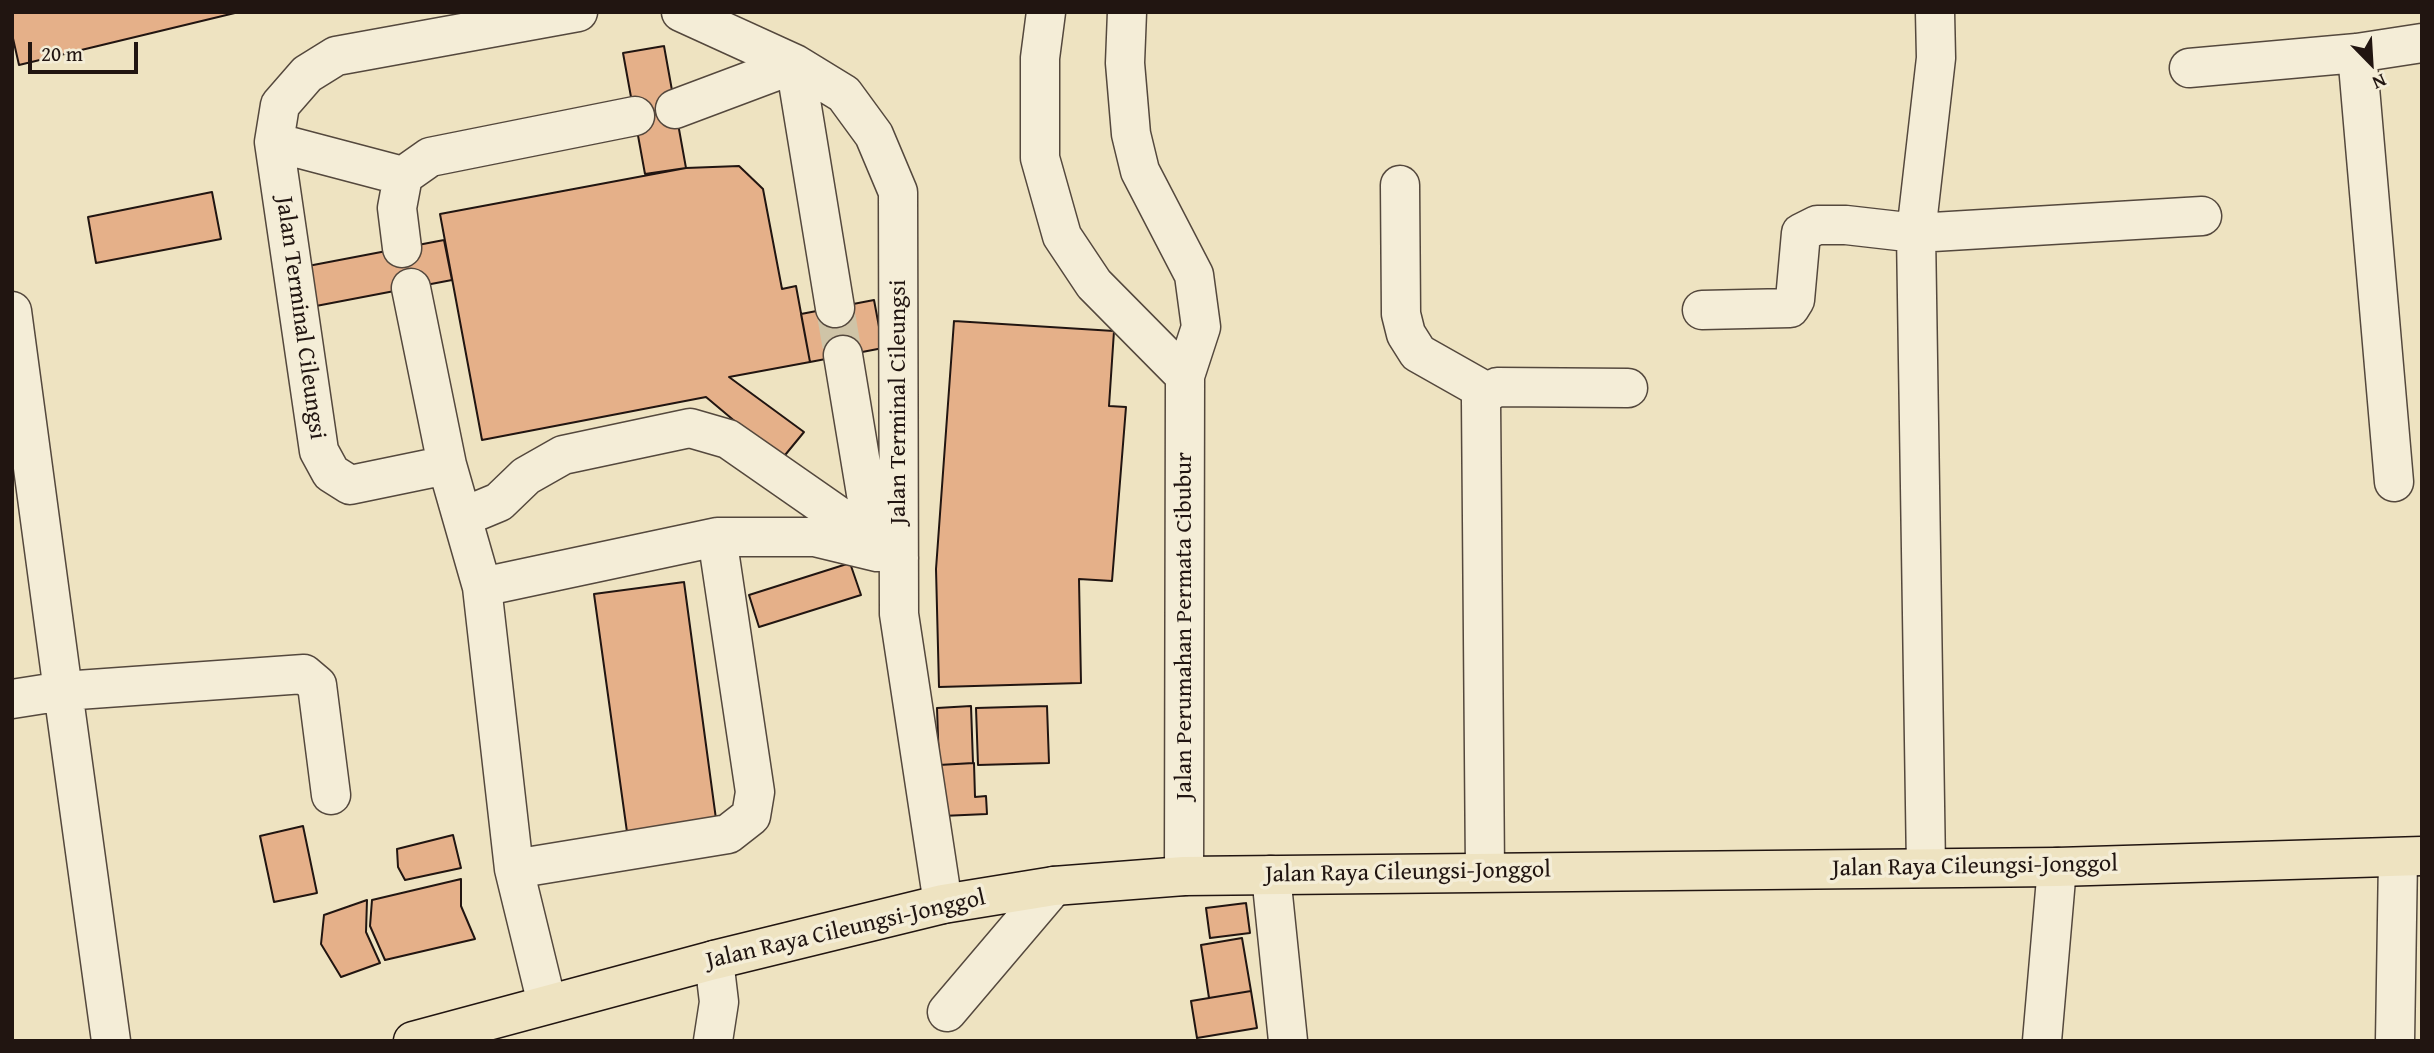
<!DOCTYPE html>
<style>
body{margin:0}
#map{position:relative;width:2434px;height:1053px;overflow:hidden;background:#eee3c1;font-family:"Gentium Book Plus",serif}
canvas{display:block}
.frame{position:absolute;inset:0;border:14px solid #211511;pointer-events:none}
.north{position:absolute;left:2336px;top:28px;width:70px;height:70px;-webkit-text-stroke:5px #f4edd7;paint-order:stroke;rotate:156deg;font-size:19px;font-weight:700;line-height:28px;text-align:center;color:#211511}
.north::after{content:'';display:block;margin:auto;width:24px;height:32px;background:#211511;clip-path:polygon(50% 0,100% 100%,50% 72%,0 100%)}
.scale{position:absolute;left:28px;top:42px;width:110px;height:32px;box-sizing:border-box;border:4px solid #211511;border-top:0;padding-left:9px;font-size:21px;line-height:24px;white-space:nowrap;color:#211511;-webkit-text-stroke:5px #f4edd7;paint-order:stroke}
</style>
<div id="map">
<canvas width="2434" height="1053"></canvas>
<div class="frame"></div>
<div class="north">N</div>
<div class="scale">20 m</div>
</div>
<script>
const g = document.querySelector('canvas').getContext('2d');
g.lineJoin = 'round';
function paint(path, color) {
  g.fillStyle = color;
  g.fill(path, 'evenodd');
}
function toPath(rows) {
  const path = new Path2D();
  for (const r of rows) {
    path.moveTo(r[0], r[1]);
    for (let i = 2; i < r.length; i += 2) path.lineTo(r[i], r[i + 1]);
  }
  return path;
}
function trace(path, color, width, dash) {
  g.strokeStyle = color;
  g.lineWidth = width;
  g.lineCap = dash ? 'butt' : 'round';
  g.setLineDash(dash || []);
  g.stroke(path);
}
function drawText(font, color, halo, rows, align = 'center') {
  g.font = font + ' "Gentium Book Plus",serif';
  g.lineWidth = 7;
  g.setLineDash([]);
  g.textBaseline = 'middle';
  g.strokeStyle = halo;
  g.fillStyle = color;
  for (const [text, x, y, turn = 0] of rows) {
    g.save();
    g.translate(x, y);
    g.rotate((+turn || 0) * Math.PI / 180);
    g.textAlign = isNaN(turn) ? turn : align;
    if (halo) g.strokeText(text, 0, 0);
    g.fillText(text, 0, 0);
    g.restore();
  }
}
const building = toPath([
 [12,12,239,12,19,65,12,34,12,12],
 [664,46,686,168,645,174,623,53,664,46],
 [739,166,763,189,782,289,796,286,810,362,729,377,804,432,781,460,706,397,482,440,440,214,686,168,739,166],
 [212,192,221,239,96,263,88,217,212,192],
 [444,240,452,280,316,306,308,266,444,240],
 [874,300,883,348,810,362,801,314,874,300],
 [954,321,1114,331,1109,406,1126,407,1112,581,1079,579,1081,683,939,687,936,569,954,321],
 [850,563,861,595,759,627,749,595,850,563],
 [684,582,716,819,627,832,594,594,684,582],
 [971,706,973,763,939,765,937,708,971,706],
 [1047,706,1049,763,978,765,976,708,1047,706],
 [974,763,975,797,986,796,987,814,942,816,939,765,974,763],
 [303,826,317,893,274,902,260,836,303,826],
 [453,835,461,868,405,880,398,867,397,849,453,835],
 [461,879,461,906,475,939,385,960,370,926,372,900,461,879],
 [367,900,366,932,380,963,341,977,321,944,324,915,367,900],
 [1246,903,1250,933,1210,938,1206,908,1246,903],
 [1242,938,1251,991,1209,998,1201,945,1242,938],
 [1251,991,1257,1028,1197,1038,1191,1001,1251,991]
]);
paint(building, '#e5b089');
trace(building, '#211511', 2);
trace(toPath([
 [835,308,843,355]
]), '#cfc4a7', 38, [38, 19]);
const minor = toPath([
 [681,12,795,64,844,94,874,135,898,192,899,614,943,904],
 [1046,12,1040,58,1040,158,1062,236,1094,284,1185,376],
 [1127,12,1125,63,1131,134,1140,171,1194,275,1201,327,1185,376,1184,876],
 [2357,53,2394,482],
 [2189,68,2357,53,2422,43],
 [675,109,795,64,835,308],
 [274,142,403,176],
 [1400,185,1401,314,1406,334,1418,353,1487,392],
 [402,248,397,208,403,176,430,157,635,116],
 [411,288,447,465,482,587,514,869,547,1004],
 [1702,310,1790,308,1795,300,1801,233,1817,225,1846,225,1916,233,2202,216],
 [12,311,63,691,304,674,317,685,331,795],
 [843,355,866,494,897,553],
 [447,465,350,485,331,473,319,451,274,142,280,105,307,74,336,56,578,12],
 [463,517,499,502,526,476,563,455,690,428,728,439,899,558],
 [482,587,717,537,815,537,877,552],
 [12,699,63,691,111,1041],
 [1926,867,1916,233,1936,58,1935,12],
 [514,869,728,834,751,816,755,792,717,537],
 [1485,871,1481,401,1482,396,1497,387,1628,388],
 [1271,875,1288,1041],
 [947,1012,1054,886],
 [713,1041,719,1002,714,960],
 [2042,1041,2057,867],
 [2395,1041,2398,858]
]);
const major = toPath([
 [413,1041,714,960,943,904,1054,886,1184,876,2057,867,2422,856]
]);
trace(minor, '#54483d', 41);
trace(major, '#211511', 41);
trace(minor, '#f4edd7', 38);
trace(major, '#eee3c1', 38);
drawText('24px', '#211511', '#f4edd7', [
 ["Jalan Terminal Cileungsi",300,318,82],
 ["Jalan Terminal Cileungsi",899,402,-90],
 ["Jalan Perumahan Permata Cibubur",1185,626,-90],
 ["Jalan Raya Cileungsi-Jonggol",1975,867,-1],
 ["Jalan Raya Cileungsi-Jonggol",1408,873,-1],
 ["Jalan Raya Cileungsi-Jonggol",846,930,-13]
]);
</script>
